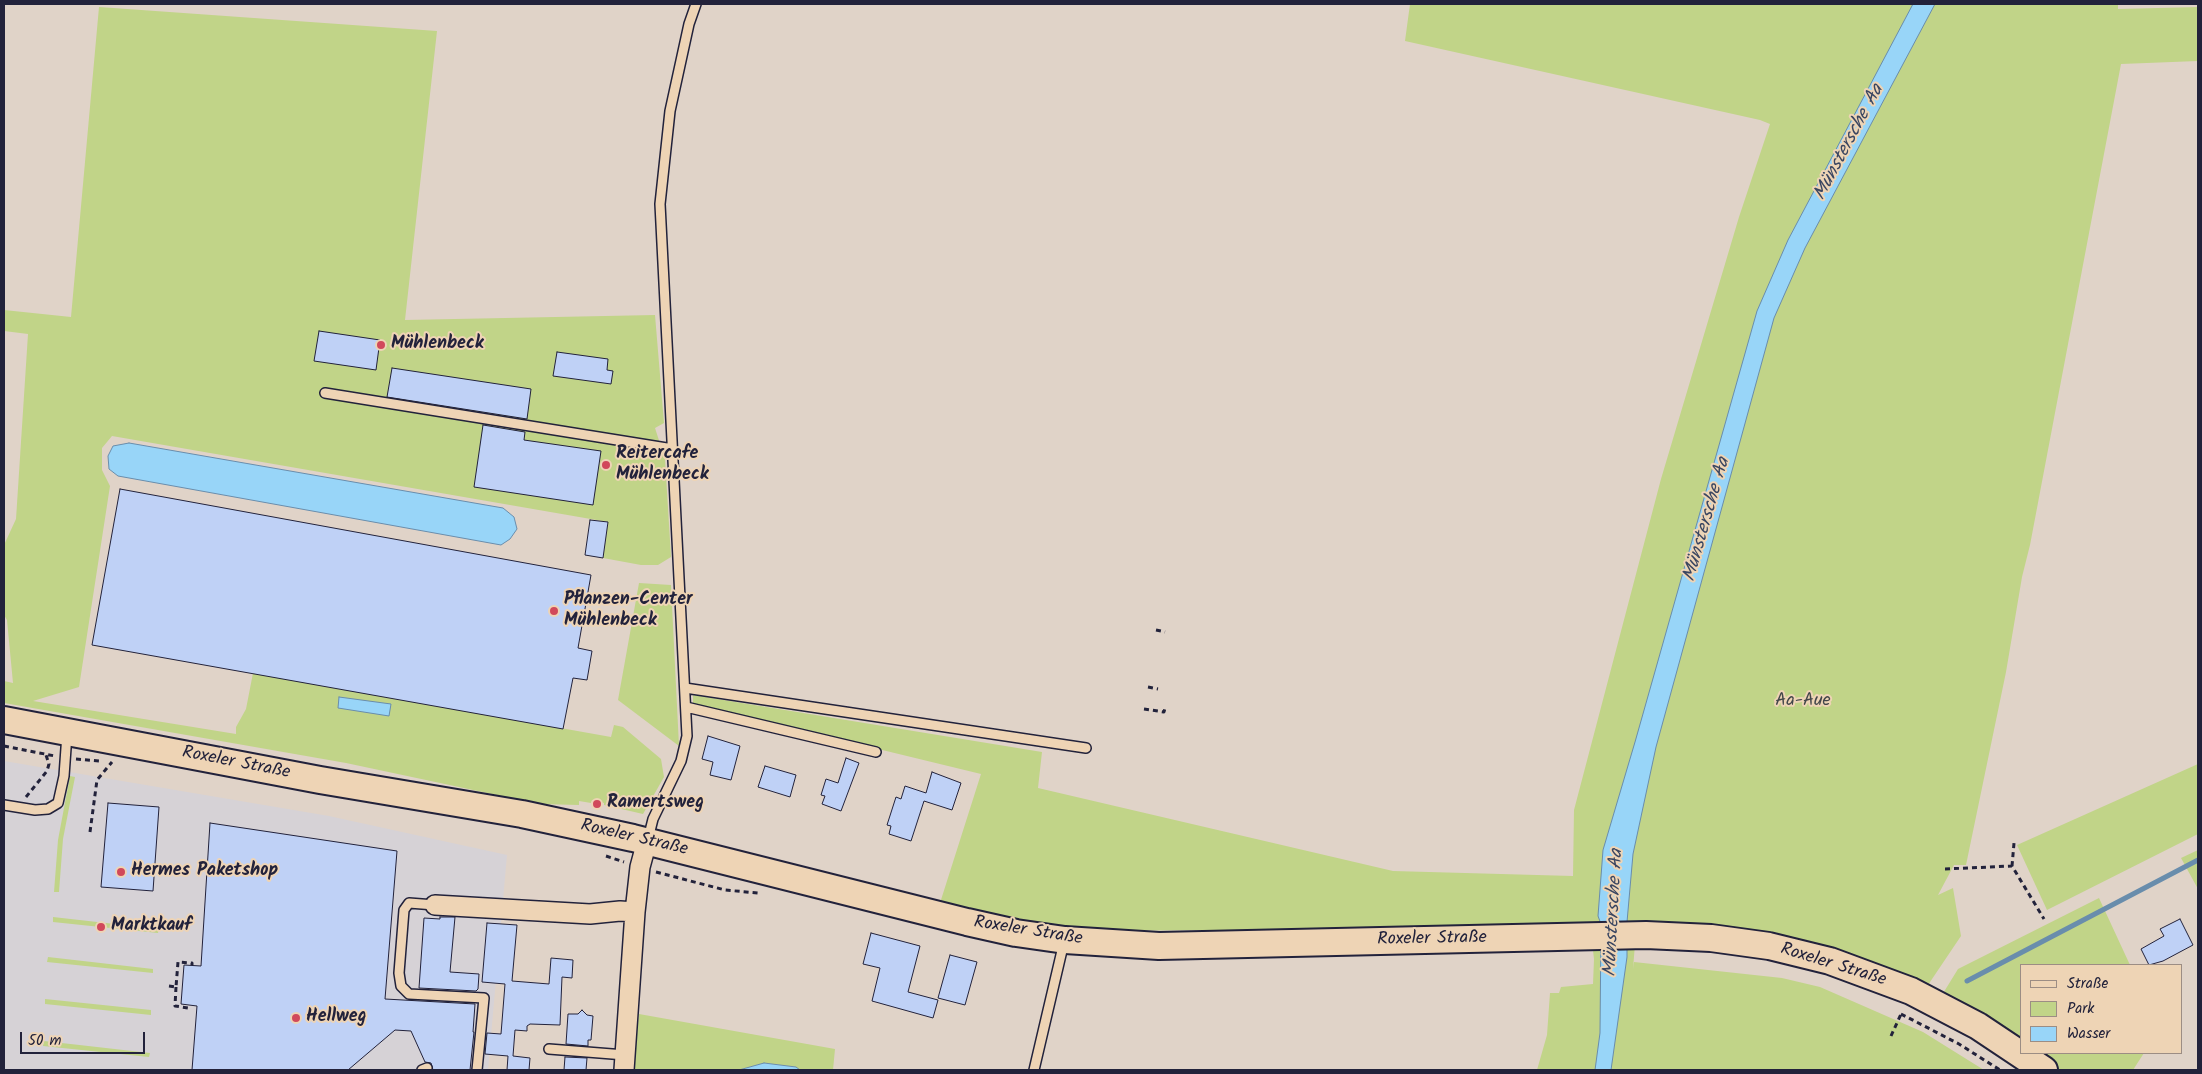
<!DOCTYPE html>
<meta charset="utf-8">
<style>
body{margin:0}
#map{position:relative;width:2202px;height:1074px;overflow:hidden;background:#e0d3c8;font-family:Kalam,sans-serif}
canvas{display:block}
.frame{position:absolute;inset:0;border:5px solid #22223b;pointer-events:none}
.legend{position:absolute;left:2020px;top:964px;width:162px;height:90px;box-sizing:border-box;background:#eed4b5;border:1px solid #9c8d84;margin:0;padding:6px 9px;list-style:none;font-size:15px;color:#22223b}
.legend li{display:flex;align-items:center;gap:10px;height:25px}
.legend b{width:25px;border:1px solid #9c8d84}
.scale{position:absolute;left:20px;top:1032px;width:125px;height:22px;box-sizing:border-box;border:2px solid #22223b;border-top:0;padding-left:6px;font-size:15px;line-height:18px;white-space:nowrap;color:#22223b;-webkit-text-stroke:4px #eed4b5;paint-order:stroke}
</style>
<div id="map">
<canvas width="2202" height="1074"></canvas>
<div class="frame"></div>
<ul class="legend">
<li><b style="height:6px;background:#eed4b5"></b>Straße</li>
<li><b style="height:14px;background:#c1d488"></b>Park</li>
<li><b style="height:14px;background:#98d5f8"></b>Wasser</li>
</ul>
<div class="scale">50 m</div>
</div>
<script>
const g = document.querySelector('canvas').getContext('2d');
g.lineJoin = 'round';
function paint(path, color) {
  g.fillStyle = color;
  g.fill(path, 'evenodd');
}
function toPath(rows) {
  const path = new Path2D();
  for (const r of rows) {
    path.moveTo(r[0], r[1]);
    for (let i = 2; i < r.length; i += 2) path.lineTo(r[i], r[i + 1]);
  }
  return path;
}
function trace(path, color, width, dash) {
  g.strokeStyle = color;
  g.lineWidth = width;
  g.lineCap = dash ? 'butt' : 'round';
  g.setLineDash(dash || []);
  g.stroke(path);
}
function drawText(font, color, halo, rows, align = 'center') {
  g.font = font + ' Kalam,sans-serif';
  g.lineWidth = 4;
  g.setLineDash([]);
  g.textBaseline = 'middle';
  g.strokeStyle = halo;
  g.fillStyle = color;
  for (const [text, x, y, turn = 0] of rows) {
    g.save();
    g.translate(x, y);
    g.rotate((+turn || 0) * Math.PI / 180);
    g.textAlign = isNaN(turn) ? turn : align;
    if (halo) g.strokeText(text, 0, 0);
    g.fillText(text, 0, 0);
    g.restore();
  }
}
paint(toPath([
 [4,761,329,816,507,855,488,1070,4,1070]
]), '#d6d2d6');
paint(toPath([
 [1410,4,2118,4,2118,9,2198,7,2198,61,2121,64,2030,545,2022,577,2006,672,1966,865,1954,865,1938,895,1953,888,1961,936,1928,985,1833,951,1635,944,1633,969,1634,962,1782,978,1820,987,1923,1032,1984,1070,1537,1070,1547,1035,1550,993,1559,993,1561,987,1593,984,1594,959,1590,925,1391,929,1057,931,940,903,981,774,693,704,693,695,1042,752,1038,788,1393,871,1573,876,1574,810,1661,479,1739,217,1770,124,1760,120,1405,41],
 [99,7,437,31,405,320,655,315,664,423,655,428,665,459,671,557,658,565,641,565,603,558,608,522,112,436,102,448,102,470,110,486,79,687,33,701,236,734,236,727,246,709,253,673,611,737,614,725,623,727,661,759,664,777,643,814,604,805,604,803,592,800,591,803,579,801,579,805,539,804,346,763,4,703,4,681,13,683,7,620,4,615,4,545,16,519,28,334,4,331,4,310,71,317],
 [639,583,671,585,679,746,618,700],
 [2198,764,2198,834,2047,910,2017,845],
 [70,776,75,777,63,839,59,892,54,892,58,840],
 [2198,850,2198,889,2181,858],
 [2099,898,2130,965,2021,965,2021,1049,1942,995,1958,969],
 [53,917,159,929,158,933,53,922],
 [48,957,153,969,153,973,47,962],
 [45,999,151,1010,151,1015,45,1004],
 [639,1014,835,1049,833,1070,800,1070,795,1067,764,1063,739,1070,633,1070],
 [44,1041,150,1053,149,1057,43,1046],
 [2027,1053,2144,1053,2133,1070,2053,1070]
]), '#c1d488');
const water = toPath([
 [1913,4,1935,4,1805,248,1774,318,1656,747,1633,854,1627,922,1627,957,1611,1070,1595,1070,1600,1033,1601,924,1598,916,1603,850,1635,742,1757,311,1788,240,1913,4],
 [129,443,503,508,514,517,517,529,510,539,501,545,118,476,109,469,108,456,113,446,129,443],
 [339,697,391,704,389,716,338,708,339,697],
 [764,1063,796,1067,800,1070,739,1070,764,1063]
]);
paint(water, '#98d5f8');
trace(water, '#698dac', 1);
trace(toPath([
 [1967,981,2198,860]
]), '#698dac', 5);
const building = toPath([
 [319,331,380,340,376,370,314,361,319,331],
 [557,352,608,359,607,370,613,371,611,384,553,376,557,352],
 [392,368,531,389,527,419,387,397,392,368],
 [483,425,525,432,524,440,601,451,593,505,474,487,483,425],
 [120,489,591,575,578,648,592,651,587,680,573,678,563,729,92,645,120,489],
 [590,520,608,522,603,558,585,555,590,520],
 [708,736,740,746,731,780,710,775,713,762,702,759,708,736],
 [846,758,859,763,841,811,822,804,825,796,821,795,826,779,838,783,846,758],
 [765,766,796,775,790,797,758,787,765,766],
 [932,772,961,783,952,810,924,801,911,841,889,834,891,826,887,825,896,797,901,799,905,786,926,793,932,772],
 [108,803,159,807,153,891,101,887,108,803],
 [210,823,397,851,385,999,475,1004,473,1032,474,1032,470,1070,433,1070,431,1063,425,1062,411,1031,395,1030,348,1070,192,1070,197,1006,181,1004,184,965,201,966,210,823],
 [440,917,455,917,450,972,479,974,478,989,476,991,419,988,424,918,440,919,440,917],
 [2180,919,2193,945,2163,961,2149,965,2141,949,2164,936,2160,929,2180,919],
 [487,923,517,925,512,981,549,984,551,958,573,960,572,978,562,977,560,1025,530,1024,527,1026,527,1031,515,1030,513,1056,530,1058,529,1070,507,1070,508,1056,485,1054,487,1033,501,1034,505,984,482,982,487,923],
 [871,933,920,946,908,992,938,1000,933,1018,872,1001,880,968,863,964,871,933],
 [950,955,977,962,965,1005,938,998,950,955],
 [582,1010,587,1015,593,1016,591,1040,588,1040,588,1046,566,1044,568,1014,578,1014,582,1010],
 [565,1057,587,1058,586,1070,564,1070,565,1057]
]);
paint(building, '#bfd1f6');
trace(building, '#22223b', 1);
const service = toPath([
 [325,393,673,449],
 [685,688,1086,748],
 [686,707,876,752],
 [4,805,35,810,48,809,58,803,64,776,67,734],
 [648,839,653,819,681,761,687,736,660,204,670,111,689,24,696,4],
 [435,905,409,903,404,910,399,973,401,986,409,994,484,998,477,1070],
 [549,1049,625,1055],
 [422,1070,427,1068],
 [1034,1070,1064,942]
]);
const minor = toPath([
 [435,905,590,914,620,911,635,912],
 [624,1070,635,912,640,867,647,841]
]);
const secondary = toPath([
 [4,720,320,780,522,814,633,838,967,922,1016,933,1065,940,1159,946,1646,935,1711,938,1769,946,1830,961,1911,991,1978,1026,2044,1070]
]);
trace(service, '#22223b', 12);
trace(minor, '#22223b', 22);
trace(secondary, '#22223b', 30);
trace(toPath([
 [1156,630,1165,632],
 [1148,687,1158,689],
 [1144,709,1164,712,1165,708],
 [4,746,55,756],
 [76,759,99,761],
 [26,797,47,771,49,764,46,755],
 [90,832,97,780,112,762],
 [606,856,624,862],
 [2012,866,2014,843],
 [1945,869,2012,866,2044,919],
 [656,872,725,890,758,893],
 [169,986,176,987,178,962,192,963,192,965],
 [176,987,175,1006,188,1008,188,1005],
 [1901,1014,1959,1044,2000,1070],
 [1891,1036,1901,1014]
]), '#22223b', 3, [5, 4]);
trace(service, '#eed4b5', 9);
trace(minor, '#eed4b5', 19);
trace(secondary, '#eed4b5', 26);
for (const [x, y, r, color] of [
 [381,345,5,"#d1495b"],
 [606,465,5,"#d1495b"],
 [554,611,5,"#d1495b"],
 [597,804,5,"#d1495b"],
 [121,872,5,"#d1495b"],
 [101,927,5,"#d1495b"],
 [296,1018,5,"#d1495b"]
]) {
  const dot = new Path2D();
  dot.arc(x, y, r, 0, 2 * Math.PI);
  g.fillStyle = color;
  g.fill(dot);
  trace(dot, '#eed4b5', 2);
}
drawText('bold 18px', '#22223b', '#eed4b5', [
 ["Mühlenbeck",391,345],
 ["Reitercafe",616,455],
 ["Mühlenbeck",616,476],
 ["Pflanzen-Center",564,601],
 ["Mühlenbeck",564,622],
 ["Ramertsweg",607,804],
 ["Hermes Paketshop",131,872],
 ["Marktkauf",111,927],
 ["Hellweg",306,1018]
], 'left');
drawText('18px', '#42464a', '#eed4b5', [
 ["Aa-Aue",1803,702]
]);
drawText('18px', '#22223b', '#eed4b5', [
 ["Roxeler Straße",236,764,11],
 ["Roxeler Straße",634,839,13],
 ["Roxeler Straße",1028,932,9],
 ["Roxeler Straße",1432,940,-1],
 ["Roxeler Straße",1833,966,17]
]);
drawText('italic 19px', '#3a4661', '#eed4b5', [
 ["Münstersche Aa",1850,143,-62],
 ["Münstersche Aa",1708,520,-74],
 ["Münstersche Aa",1615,913,-87]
]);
</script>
